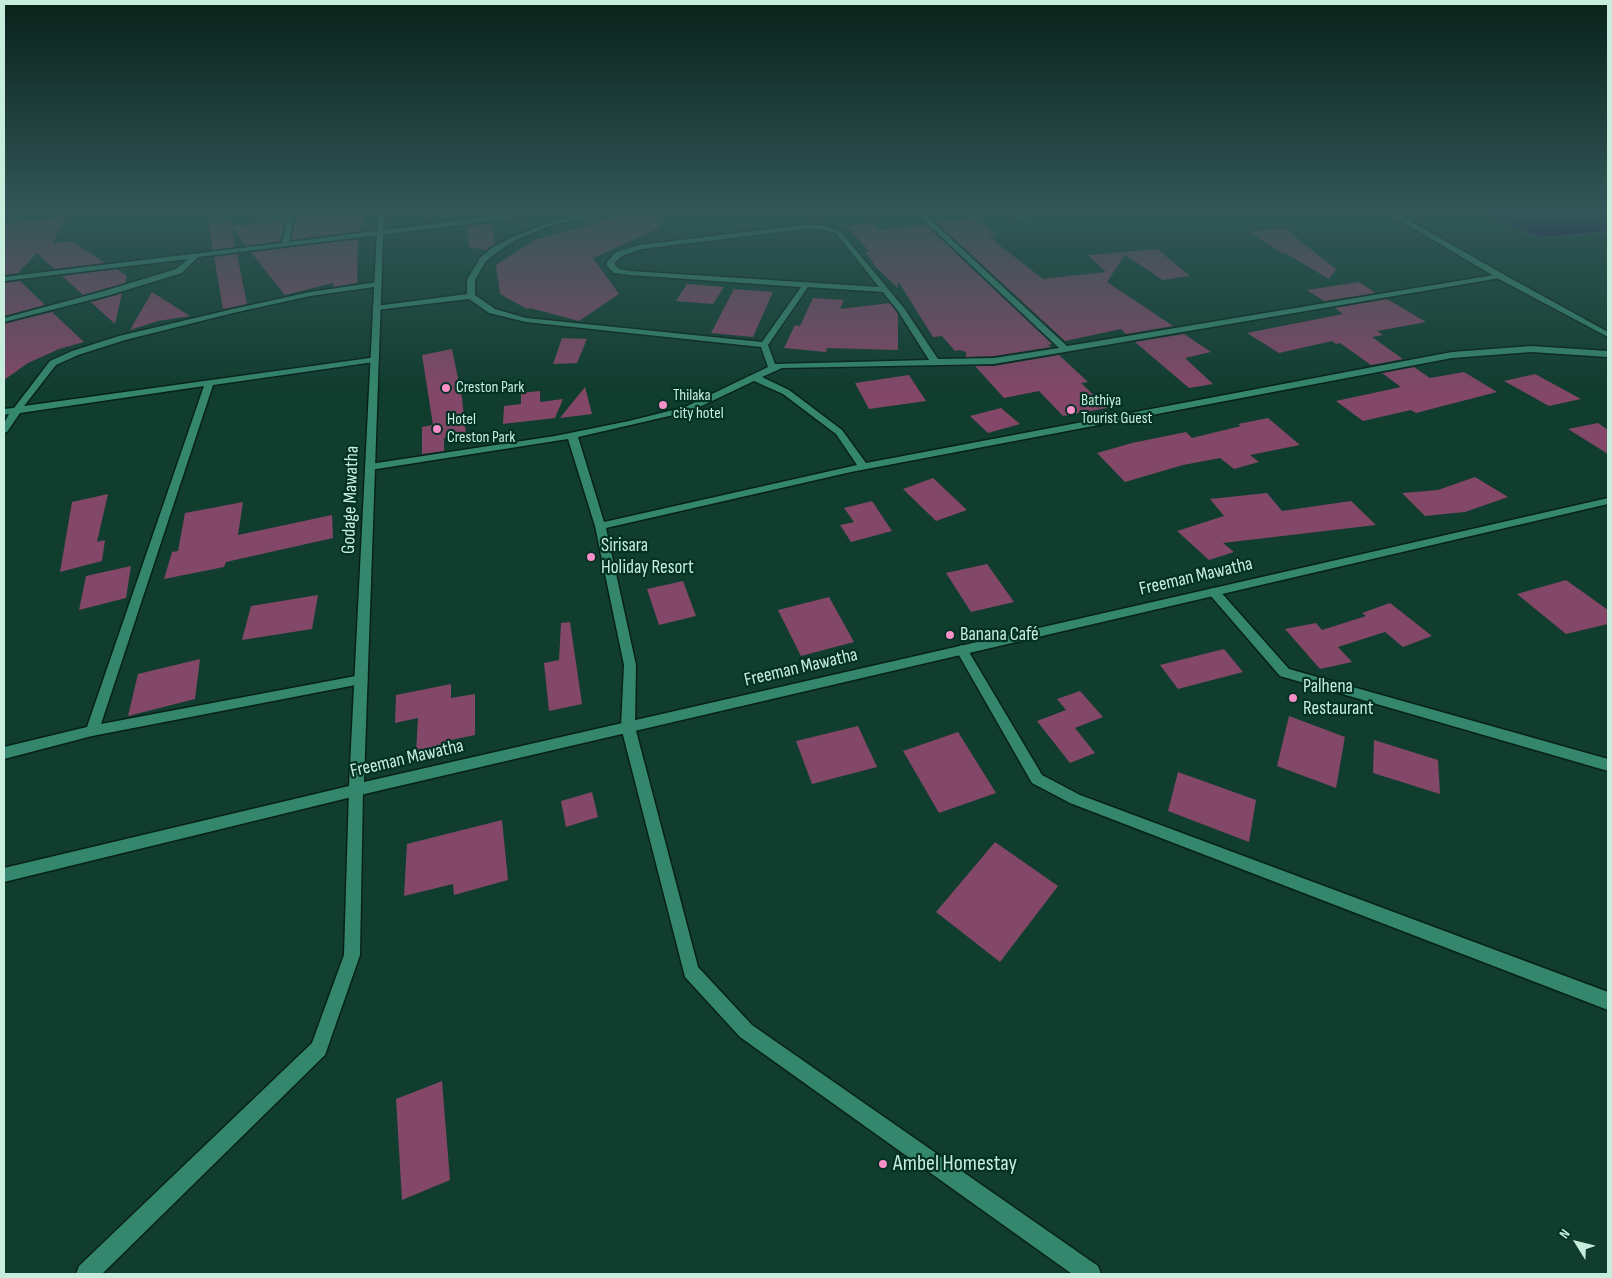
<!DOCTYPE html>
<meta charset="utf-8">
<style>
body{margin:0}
#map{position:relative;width:1612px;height:1278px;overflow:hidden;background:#113d2f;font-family:"Sofia Sans Condensed",sans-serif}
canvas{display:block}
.frame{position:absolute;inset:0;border:5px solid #c7eddd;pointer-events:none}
.north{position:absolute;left:1552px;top:1218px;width:50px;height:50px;-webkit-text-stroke:4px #033225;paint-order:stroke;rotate:306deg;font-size:14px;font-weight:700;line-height:20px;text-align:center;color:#c7eddd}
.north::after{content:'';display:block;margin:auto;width:18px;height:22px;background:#c7eddd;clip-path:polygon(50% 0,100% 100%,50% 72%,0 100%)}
</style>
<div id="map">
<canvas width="1612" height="1278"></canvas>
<div class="frame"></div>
<div class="north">N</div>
</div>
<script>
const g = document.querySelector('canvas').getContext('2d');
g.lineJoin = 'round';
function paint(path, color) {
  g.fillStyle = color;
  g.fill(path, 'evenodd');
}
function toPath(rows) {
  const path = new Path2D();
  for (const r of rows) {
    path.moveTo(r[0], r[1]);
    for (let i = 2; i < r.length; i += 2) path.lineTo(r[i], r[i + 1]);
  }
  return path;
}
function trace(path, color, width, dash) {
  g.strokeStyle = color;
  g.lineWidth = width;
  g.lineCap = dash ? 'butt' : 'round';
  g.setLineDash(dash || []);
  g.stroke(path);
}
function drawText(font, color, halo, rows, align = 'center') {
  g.font = font + ' "Sofia Sans Condensed",sans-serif';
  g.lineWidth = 4.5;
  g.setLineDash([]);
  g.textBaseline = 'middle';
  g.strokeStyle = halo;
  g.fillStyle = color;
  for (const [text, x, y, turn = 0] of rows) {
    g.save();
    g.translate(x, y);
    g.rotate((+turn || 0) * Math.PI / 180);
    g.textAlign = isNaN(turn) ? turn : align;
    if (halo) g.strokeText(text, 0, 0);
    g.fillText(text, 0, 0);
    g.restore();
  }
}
const water = toPath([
 [1478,211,1608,211,1608,232,1539,238,1478,211]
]);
paint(water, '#1d024d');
trace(water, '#504878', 1);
paint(toPath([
 [302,211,365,211,360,231,291,240,295,220,298,220,298,214,302,214],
 [466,211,490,211,491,214,466,217],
 [649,212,661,227,593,258,619,294,579,321,530,308,527,309,500,294,496,265,534,240,602,221,601,219],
 [66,216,53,243,72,241,105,263,54,269,37,253,18,273,4,275,4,224],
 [975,217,997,236,989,237,1043,279,1106,272,1088,255,1157,249,1190,276,1163,280,1125,255,1107,282,1173,326,1126,334,1121,329,1065,341,936,222],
 [230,221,231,226,285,221,280,241,246,246,231,227,235,247,213,250,208,224],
 [492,223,495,244,486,250,469,247,467,226],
 [873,223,880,230,925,224,1052,344,1048,345,1051,347,994,356,966,357,966,352,960,350,955,351,942,336,933,337,898,281,898,288,877,268,865,252,870,252,846,226],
 [1284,228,1336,269,1329,279,1287,254,1283,254,1250,232],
 [358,239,357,283,333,287,333,283,285,295,251,252],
 [237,254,247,304,223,309,214,257],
 [116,269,127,276,125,283,83,295,62,276],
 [20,281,45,305,4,316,4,283],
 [1359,282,1376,293,1324,301,1307,290],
 [687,284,724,287,713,304,676,301],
 [734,289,773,292,753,337,711,333],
 [152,292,190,316,158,321,130,330],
 [122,293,115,324,91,302,110,297],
 [813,298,844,300,840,309,890,303,898,314,898,350,827,348,826,352,784,348,795,325,800,326],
 [1387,299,1426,322,1377,331,1383,335,1372,337,1403,359,1371,365,1340,343,1336,344,1332,341,1279,353,1247,333,1343,314,1335,308],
 [52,312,84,342,59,349,28,363,4,380,4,324],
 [1184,334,1211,352,1185,358,1213,384,1189,388,1135,342],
 [562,338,587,339,577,363,553,364],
 [452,349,462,398,466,435,444,438,444,451,422,454,422,427,433,425,422,355],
 [1059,355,1088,382,1081,383,1107,408,1063,416,1039,391,1004,398,975,366,994,366],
 [1414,367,1430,378,1464,372,1497,392,1416,413,1411,410,1363,421,1336,401,1401,387,1382,373],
 [1535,374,1581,399,1549,406,1504,381],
 [909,375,926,401,869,409,855,383],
 [585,387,592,414,560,418],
 [540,391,540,402,563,399,555,418,503,424,504,406,521,404,521,393],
 [1001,408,1020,424,988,433,970,416],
 [1268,418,1300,445,1250,455,1259,462,1234,469,1220,458,1183,465,1125,482,1097,453,1132,443,1186,432,1192,438,1241,426,1238,424],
 [1598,423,1608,430,1608,454,1568,429],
 [1475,477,1508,497,1465,512,1425,516,1402,493,1438,490],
 [933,478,967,510,936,521,903,489],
 [1267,493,1282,511,1351,501,1376,525,1223,543,1234,552,1209,560,1177,531,1224,516,1210,499],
 [108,494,97,542,105,540,102,561,60,572,72,502],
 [872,501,892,531,851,542,840,525,854,522,844,508],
 [243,502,238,535,332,515,333,538,226,562,224,567,164,579,172,552,178,551,185,513],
 [987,564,1014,602,971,612,946,573],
 [131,566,126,598,79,610,86,576],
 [1566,580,1608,610,1608,624,1566,634,1517,594],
 [683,581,696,616,659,625,647,589],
 [318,595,312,629,242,640,251,606],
 [829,597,854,642,801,656,778,610],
 [1390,603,1432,636,1403,647,1385,632,1338,647,1352,662,1320,669,1285,629,1316,623,1322,630,1366,616,1362,613],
 [570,622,582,704,549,711,544,663,559,660,561,623],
 [1224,649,1243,672,1178,689,1160,665],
 [200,659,195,699,128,716,138,674],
 [451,684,451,698,475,694,475,735,451,740,451,744,416,752,418,718,395,723,396,695],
 [1080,691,1103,717,1075,728,1095,753,1070,763,1037,721,1066,710,1057,699],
 [1289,716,1345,737,1336,788,1277,766],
 [858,726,877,767,812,784,796,741],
 [958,732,996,793,939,813,903,751],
 [1374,740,1438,760,1440,794,1373,773],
 [1178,772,1256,800,1249,842,1168,811],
 [592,792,598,817,566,827,561,801],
 [502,820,508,880,454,895,453,884,404,896,407,844],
 [995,842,1058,886,1000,962,936,912],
 [442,1081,450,1180,402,1200,396,1099]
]), '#834767');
const minor = toPath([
 [4,211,16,211,4,214,4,211],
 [289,211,295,211,289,242,532,211,547,211,493,221,198,257,182,273,110,295,4,322,4,318,104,291,176,269,188,259,4,281,4,277,282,243,289,211],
 [602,211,618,211,555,224,517,239,499,251,486,261,475,280,475,295,495,309,526,318,762,342,801,287,630,275,614,273,607,266,607,262,616,252,640,245,803,225,819,225,840,231,904,308,938,359,994,358,1059,348,914,211,921,211,1067,346,1500,274,1504,276,1500,278,994,364,782,368,762,377,789,390,842,430,866,463,1452,352,1531,346,1608,351,1608,357,1531,352,1452,358,851,472,606,528,636,665,635,727,698,967,752,1025,1098,1266,1101,1274,1072,1274,740,1037,685,977,621,727,624,665,595,526,568,439,370,470,365,467,370,464,555,436,629,421,685,407,768,367,761,347,526,322,489,313,469,299,376,310,372,308,376,306,467,294,467,280,480,258,493,247,513,237,551,222,602,211],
 [803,229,819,229,836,233,879,287,630,271,619,269,615,265,615,262,622,256,641,249,803,229],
 [808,287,883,292,898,311,929,360,775,364,768,345,808,287],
 [754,381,783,394,836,434,857,465,604,522,578,437,691,411,754,381],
 [1051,211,1069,211,1018,219,1015,217,1051,211],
 [378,282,381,282,381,286,310,296,233,313,125,340,78,355,56,365,24,406,377,357,377,361,374,362,213,385,101,724,361,675,366,677,368,680,366,683,92,736,4,759,4,747,87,727,204,386,20,413,7,432,4,433,4,423,9,414,4,415,4,409,14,408,50,361,72,351,119,336,233,309,310,292,378,282],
 [1214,588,1218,589,1289,669,1608,759,1608,771,1280,676,1210,595,1208,592,1210,589,1214,588],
 [962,645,966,647,1042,775,1080,795,1608,992,1608,1010,1070,803,1032,783,956,650,958,647,962,645],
 [356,784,361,786,363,790,360,955,325,1055,102,1274,76,1274,79,1266,312,1043,344,955,349,790,351,786,356,784]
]);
const tertiary = toPath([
 [378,211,384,211,364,782,1608,498,1608,504,356,796,4,882,4,868,349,786,378,211]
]);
const secondary = toPath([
 [1385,211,1393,211,1503,274,1608,332,1608,337,1497,278,1385,211]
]);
trace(minor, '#072119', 3);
trace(tertiary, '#072119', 3);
trace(secondary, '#072119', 3);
paint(minor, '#34866c');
paint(tertiary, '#34866c');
paint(secondary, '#34866c');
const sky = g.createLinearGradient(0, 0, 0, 390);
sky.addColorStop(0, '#09221a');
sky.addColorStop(0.54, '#325758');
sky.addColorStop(1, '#32575800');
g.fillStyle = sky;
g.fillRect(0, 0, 1612, 390);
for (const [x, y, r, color] of [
 [446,388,5,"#fa8fc7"],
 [663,405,5,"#fa8fc7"],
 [1071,410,5,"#fa8fc7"],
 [437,429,5,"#fa8fc7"],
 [591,557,5,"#fa8fc7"],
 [950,635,5,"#fa8fc7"],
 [1293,698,5,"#fa8fc7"],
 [883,1164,5,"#fa8fc7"]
]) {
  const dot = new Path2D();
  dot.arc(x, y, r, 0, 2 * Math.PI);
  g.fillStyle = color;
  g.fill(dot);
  trace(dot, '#033225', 2);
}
drawText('16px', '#c7eddd', '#033225', [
 ["Creston Park",456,388],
 ["Thilaka",673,396],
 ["city hotel",673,414],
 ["Bathiya",1081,401],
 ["Tourist Guest",1081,419],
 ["Hotel",447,420],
 ["Creston Park",447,438]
], 'left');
drawText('19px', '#c7eddd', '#033225', [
 ["Godage Mawatha",351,500,-88],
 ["Freeman Mawatha",1196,577,-13],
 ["Freeman Mawatha",801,668,-13],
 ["Freeman Mawatha",407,759,-13]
]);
drawText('19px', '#c7eddd', '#033225', [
 ["Sirisara",601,546],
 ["Holiday Resort",601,568],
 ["Banana Café",960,635],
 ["Palhena",1303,687],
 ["Restaurant",1303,709]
], 'left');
drawText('22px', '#c7eddd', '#033225', [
 ["Ambel Homestay",893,1164]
], 'left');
</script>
